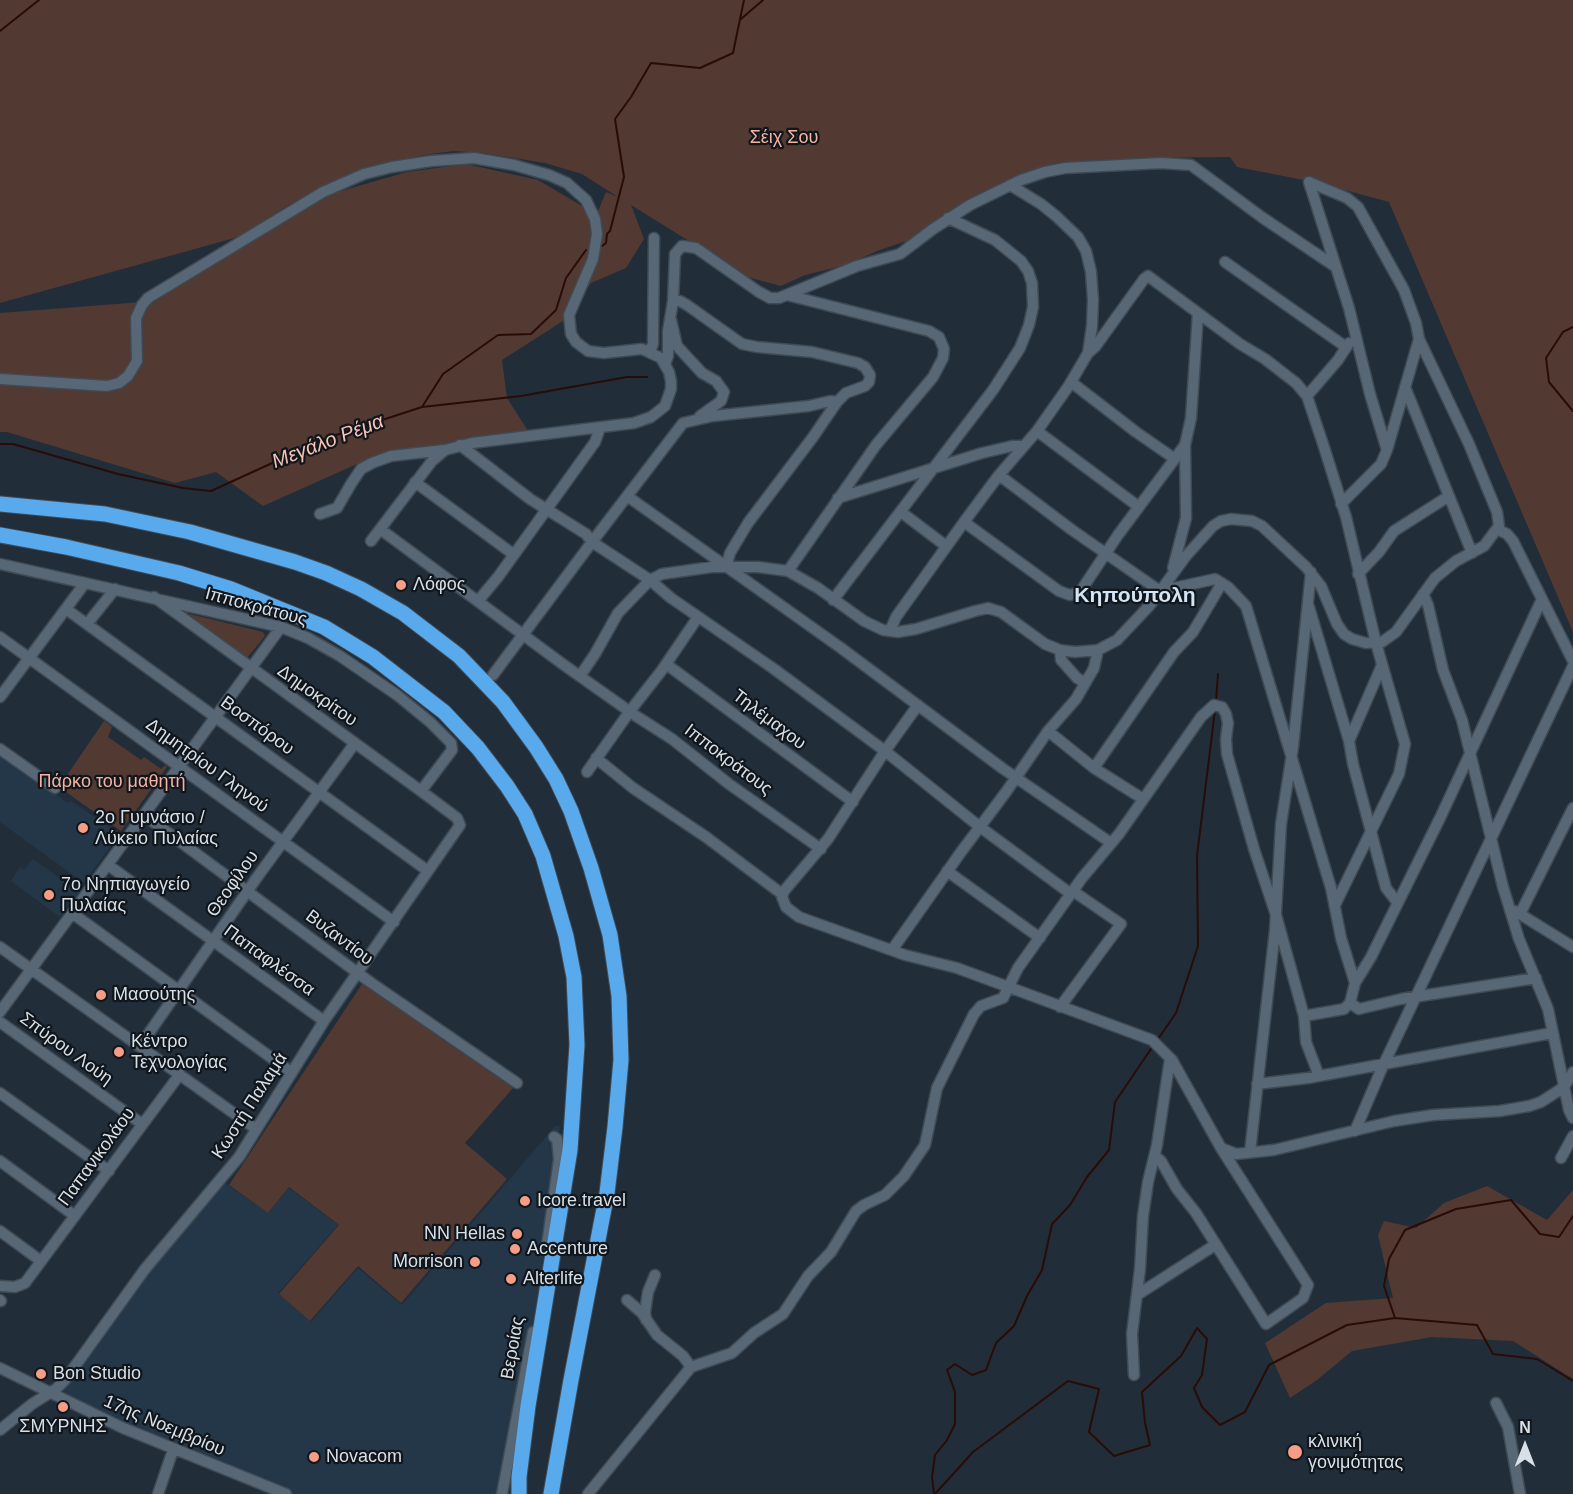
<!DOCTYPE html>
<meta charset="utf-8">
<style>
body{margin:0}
#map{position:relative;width:1573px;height:1494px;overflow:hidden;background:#212e3a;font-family:Arial,sans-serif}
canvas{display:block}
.north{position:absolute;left:1495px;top:1416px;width:60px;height:60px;-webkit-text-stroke:4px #10161b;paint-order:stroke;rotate:0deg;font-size:16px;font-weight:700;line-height:24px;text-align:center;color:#d7dfe7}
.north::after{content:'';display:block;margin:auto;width:21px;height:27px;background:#d7dfe7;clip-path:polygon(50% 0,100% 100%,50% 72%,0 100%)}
</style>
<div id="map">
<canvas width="1573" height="1494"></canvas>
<div class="north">N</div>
</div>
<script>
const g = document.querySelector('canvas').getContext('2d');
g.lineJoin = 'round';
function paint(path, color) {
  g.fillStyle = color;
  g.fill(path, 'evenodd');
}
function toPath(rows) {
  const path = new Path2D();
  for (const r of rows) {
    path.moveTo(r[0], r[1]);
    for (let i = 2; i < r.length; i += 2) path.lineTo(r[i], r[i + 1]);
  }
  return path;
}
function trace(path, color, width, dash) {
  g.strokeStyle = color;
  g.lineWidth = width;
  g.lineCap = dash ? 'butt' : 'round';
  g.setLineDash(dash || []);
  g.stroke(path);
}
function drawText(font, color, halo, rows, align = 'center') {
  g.font = font + ' Arial,sans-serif';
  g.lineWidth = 4.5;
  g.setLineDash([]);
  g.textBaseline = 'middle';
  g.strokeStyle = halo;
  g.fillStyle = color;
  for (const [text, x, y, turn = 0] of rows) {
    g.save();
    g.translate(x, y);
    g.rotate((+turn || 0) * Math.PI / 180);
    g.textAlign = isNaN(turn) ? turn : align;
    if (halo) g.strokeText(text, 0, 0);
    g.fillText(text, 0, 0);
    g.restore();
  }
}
paint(toPath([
 [0,755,68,803,71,801,119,834,84,883,0,822],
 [33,859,79,892,60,917,11,881,20,867,24,870],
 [556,1125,560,1127,539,1291,514,1420,497,1494,291,1494,156,1440,154,1434,60,1395,150,1271,223,1182,268,1213,289,1188,338,1225,278,1293,311,1322,358,1268,402,1305]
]), '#243748');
paint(toPath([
 [0,0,1573,0,1573,632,1389,202,1319,183,1237,167,1230,157,1140,158,1058,163,1035,170,951,211,909,240,877,251,846,265,805,275,781,286,747,277,631,205,644,239,626,268,591,283,563,321,502,360,507,398,530,434,388,453,375,456,263,506,216,472,175,483,7,432,0,432,0,313,142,302,327,195,407,172,466,164,538,180,592,212,598,232,598,211,606,192,618,197,582,174,545,163,484,153,453,151,424,155,366,168,341,178,287,206,238,237,0,303],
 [190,614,263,632,265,636,247,658,187,615],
 [104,721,112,727,108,737,141,760,144,757,161,769,165,765,167,767,121,831,59,787],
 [362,984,513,1088,465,1143,507,1179,401,1303,358,1266,310,1321,279,1294,339,1225,289,1187,268,1213,229,1185],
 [1487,1186,1547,1220,1573,1190,1573,1379,1513,1341,1432,1337,1352,1351,1317,1380,1290,1398,1265,1343,1326,1303,1393,1298,1378,1235,1384,1221,1416,1228,1444,1203]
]), '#523932');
trace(toPath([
 [741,19,763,0],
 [0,31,39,0],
 [602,246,606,243,607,234,610,231,624,177,615,119,631,97,651,63,700,68,733,53,744,0],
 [1573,327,1563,332,1546,358,1549,382,1573,411],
 [422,407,521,396,627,377,647,377],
 [0,444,13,444,118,474,183,488,211,491,327,438,422,407,443,374,498,335,531,334,556,310,566,278,586,250],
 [1216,701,1218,674],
 [1158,1039,1176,1013,1198,946,1197,856,1215,710],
 [1395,1318,1477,1325,1493,1354,1537,1359,1573,1381],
 [934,1493,932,1477,935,1455,947,1440,955,1424,955,1392,947,1370,955,1364,972,1375,986,1370,996,1343,1014,1326,1027,1296,1042,1270,1052,1224,1070,1205,1087,1177,1109,1150,1115,1102,1153,1046],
 [935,1494,973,1452,1068,1381,1099,1389,1089,1432,1114,1456,1150,1445,1145,1423,1142,1392,1181,1356,1197,1328,1207,1339,1202,1375,1194,1388,1202,1407,1220,1425,1245,1412,1269,1365,1347,1325,1395,1318,1384,1286,1389,1259,1405,1230,1456,1209,1511,1200,1540,1234,1559,1237,1573,1216]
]), '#290c06', 2);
const minor = toPath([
 [1309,182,1349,308,1370,394,1387,450,1381,464,1341,504],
 [1309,182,1347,198,1358,207,1404,290,1416,323,1419,339,1387,450],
 [1225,262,1346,347],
 [787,295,929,331,939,337,944,349,943,358,933,377,876,445,788,571],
 [673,301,680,301,687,305,742,344,757,347,812,352,858,363,865,367,870,375,869,382,865,386,846,393,837,402,813,437,748,523,730,553,726,567],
 [671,320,677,346,702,373,716,381,724,392,721,401,700,416],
 [650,351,653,344,654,238],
 [1088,353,1095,347,1144,279,1148,276,1240,344,1265,359,1296,383,1307,396,1324,447,1346,517,1376,643,1405,744,1399,774,1335,905],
 [665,364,668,356,668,331,673,301,675,254,682,246,696,248,759,292,770,298,779,298,857,266,900,254,933,229,970,205,1021,180,1045,172,1065,168,1161,163,1191,165,1263,218,1336,267],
 [0,379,107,386,119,383,128,376,137,361,136,318,142,305,148,298,323,192,364,174,392,167,431,161,474,158,514,165,549,175,567,183,586,200,595,219,597,234,593,259,569,315,571,334,576,342,588,351,604,353,642,349,661,358,669,372,671,381,671,389,665,406,651,417,634,423,472,443,445,450,432,461,371,541],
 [1071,382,1136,432,1175,459],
 [1405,387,1472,553],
 [1307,396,1338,360,1349,343],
 [1037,431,1139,507],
 [460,445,530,499,586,534,592,542,650,580,671,598,774,669,885,751,980,827,1071,894],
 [999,475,1072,530,1160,591,1215,579,1228,587,1246,606,1331,888,1341,938,1355,983],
 [415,482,513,554],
 [627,496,841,648,1002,768,1111,843],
 [838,498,982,453,1012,446,1022,446],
 [901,512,946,546],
 [320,514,337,508,351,484,361,469,372,463,391,456,444,450],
 [964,522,1059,591,1070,595,1080,592,1118,535,1185,445,1191,418,1198,313],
 [380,529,564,665,636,716,672,739,729,784,821,849],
 [1497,529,1507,534,1513,541,1573,661],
 [0,564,281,627,308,638,340,656,397,695,430,722,451,743,452,750,421,791],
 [1173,568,1186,518,1185,445],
 [1358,574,1379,552,1394,531,1449,496],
 [1423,594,1428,605,1443,670,1462,720,1503,887,1519,939,1548,1009,1569,1110,1573,1118],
 [833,600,993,390,1020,348,1029,325,1033,307,1032,283,1028,271,1021,261,995,240,948,218],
 [478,601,498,577,595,442,600,428],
 [1309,607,1349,741],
 [66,609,428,871],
 [87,624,115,589],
 [890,631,896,617,964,522,999,475,1037,431,1068,387,1088,353,1092,326,1093,300,1091,272,1086,251,1078,237,1056,216,1041,204,1010,185],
 [0,637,394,922],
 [1060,650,1061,660,1077,678,1085,683],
 [666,664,853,802],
 [1382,665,1349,741,1353,764,1386,888,1397,902],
 [493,675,592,542,683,423,713,416,809,406,830,401,837,402],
 [580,676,595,654,618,613,650,580,662,574,712,567,758,567,788,571,818,588,864,621,883,630,898,632,916,629,975,611,988,608,1001,612,1045,644,1060,650,1075,652,1098,650,1117,640,1150,605,1186,556,1213,526,1221,521,1231,519,1252,521,1262,526,1306,567,1321,586,1337,624,1344,634,1352,639,1366,643,1382,642,1396,632,1435,578,1456,561,1484,546,1499,526,1497,512,1469,444,1419,339],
 [0,697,85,583],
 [918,705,885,751,828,839,784,891,782,897,786,907,799,917,905,955,957,968,1152,1040,1172,1060,1221,1148,1308,1285,1303,1298,1266,1324,1196,1213,1177,1189,1161,1161,1155,1156],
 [1048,731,1094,768,1143,799],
 [0,749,55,788],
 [596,758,633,788,706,837,782,894],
 [1094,768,1174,652,1193,632,1222,583],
 [587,772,630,711,662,670,698,617],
 [144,815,370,982,517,1083],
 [108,865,324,1021],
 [947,871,1040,938],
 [1515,911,1573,947],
 [72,913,291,1072],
 [1520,914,1573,808],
 [0,947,256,1129],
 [892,950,961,852,1006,792,1048,731,1076,699,1094,668,1098,650],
 [1350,1003,1355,983,1371,957,1440,818,1542,599],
 [1060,1007,1121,924,1073,891],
 [0,1012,281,627],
 [1304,1016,1344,1009,1350,1003,1359,1009,1401,999,1536,978],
 [0,1022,142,1124],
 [140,1046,258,876,355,743],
 [1257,1084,1308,1078,1552,1033],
 [0,1093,109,1171],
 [1355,1131,1382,1068,1573,666],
 [1221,1148,1236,1154,1274,1150,1394,1121,1433,1115,1500,1111,1529,1106,1541,1102,1564,1087,1573,1072],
 [1250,1152,1275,930,1281,824,1293,747,1311,572],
 [1561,1158,1573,1136],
 [0,1161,75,1216],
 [0,1231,41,1261],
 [547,1245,559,1159,557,1139,554,1137],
 [0,1286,15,1287,25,1283,180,1074],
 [1137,1295,1215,1245],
 [0,1300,1,1301],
 [627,1300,642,1313,657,1335,683,1356,691,1367],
 [646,1320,645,1312,648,1292,655,1275],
 [0,1368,123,1428,286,1494],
 [1134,1375,1132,1334,1140,1269,1143,1216,1148,1182,1157,1145,1170,1059],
 [1496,1403,1508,1427,1520,1494],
 [0,1430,32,1404,56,1389,65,1380,145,1269,239,1157,324,1021,460,825,457,818,421,791,154,597],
 [158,1494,173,1450],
 [502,1494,533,1332],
 [588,1494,691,1367,732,1353,754,1333,783,1314,808,1276,831,1252,856,1211,864,1205,885,1195,904,1176,925,1145,937,1088,974,1014,981,1006,1003,998,1018,968,1082,878,1119,834,1201,717,1214,705,1222,707,1226,714,1228,723,1226,739,1227,754,1254,849,1276,915,1304,1016,1306,1042,1319,1076]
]);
const highway = toPath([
 [0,504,105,514,190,532,295,562,326,573,361,589,403,613,459,656,503,702,536,747,556,779,571,811,591,868,610,935,619,996,621,1060,615,1127,607,1193,571,1380,551,1494],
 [0,535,66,547,179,573,231,589,324,627,373,657,444,712,478,748,507,786,525,814,543,856,566,936,574,977,577,1045,570,1150,528,1406,519,1477,519,1494]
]);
trace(minor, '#3f4a54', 13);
trace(highway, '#3f4a54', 17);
trace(minor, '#586775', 10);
trace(highway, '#59a9ed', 15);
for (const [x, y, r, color] of [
 [401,585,6,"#f49e88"],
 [83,828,6,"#f49e88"],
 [49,895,6,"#f49e88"],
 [101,995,6,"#f49e88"],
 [119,1052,6,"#f49e88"],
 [525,1201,6,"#f49e88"],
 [517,1234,6,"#f49e88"],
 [515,1249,6,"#f49e88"],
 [475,1262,6,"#f49e88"],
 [511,1279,6,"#f49e88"],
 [41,1374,6,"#f49e88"],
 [63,1407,6,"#f49e88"],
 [1295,1452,8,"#f49e88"],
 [314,1457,6,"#f49e88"]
]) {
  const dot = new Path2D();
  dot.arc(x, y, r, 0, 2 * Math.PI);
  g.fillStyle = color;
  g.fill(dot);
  trace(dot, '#10161b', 2);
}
drawText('18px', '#f4b3a2', '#10161b', [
 ["Σέιχ Σου",784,138],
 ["Πάρκο του μαθητή",112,782]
]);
drawText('18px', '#d7dfe7', '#10161b', [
 ["Λόφος",413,585],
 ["2o Γυμνάσιο /",95,818],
 ["Λύκειο Πυλαίας",95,839],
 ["7ο Νηπιαγωγείο",61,885],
 ["Πυλαίας",61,906],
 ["Μασούτης",113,995],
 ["Κέντρο",131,1042],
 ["Τεχνολογίας",131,1063],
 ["Icore.travel",537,1201],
 ["NN Hellas",505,1234,"right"],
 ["Accenture",527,1249],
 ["Morrison",463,1262,"right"],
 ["Alterlife",523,1279],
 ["Bon Studio",53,1374],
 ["ΣΜΥΡΝΗΣ",63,1427,"center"],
 ["κλινική",1308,1442],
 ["γονιμότητας",1308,1463],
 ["Novacom",326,1457]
], 'left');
drawText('18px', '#d7dfe7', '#10161b', [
 ["Ιπποκράτους",256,607,15],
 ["Δημοκρίτου",317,696,35],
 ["Τηλέμαχου",769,720,37],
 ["Βοσπόρου",257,726,36],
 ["Ιπποκράτους",728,760,37],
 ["Δημητρίου Γληνού",207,766,36],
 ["Θεοφίλου",233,884,-55],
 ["Βυζαντίου",339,938,37],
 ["Παπαφλέσσα",269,961,36],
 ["Σπύρου Λούη",66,1049,36],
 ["Κωστή Παλαμά",250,1106,-57],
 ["Παπανικολάου",97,1157,-54],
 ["Βεροίας",513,1348,-80],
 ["17ης Νοεμβρίου",164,1426,23]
]);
drawText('italic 20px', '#f8c3b5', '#10161b', [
 ["Μεγάλο Ρέμα",328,442,-21]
]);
drawText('bold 21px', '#d3e4f4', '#10161b', [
 ["Κηπούπολη",1135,596]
]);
</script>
